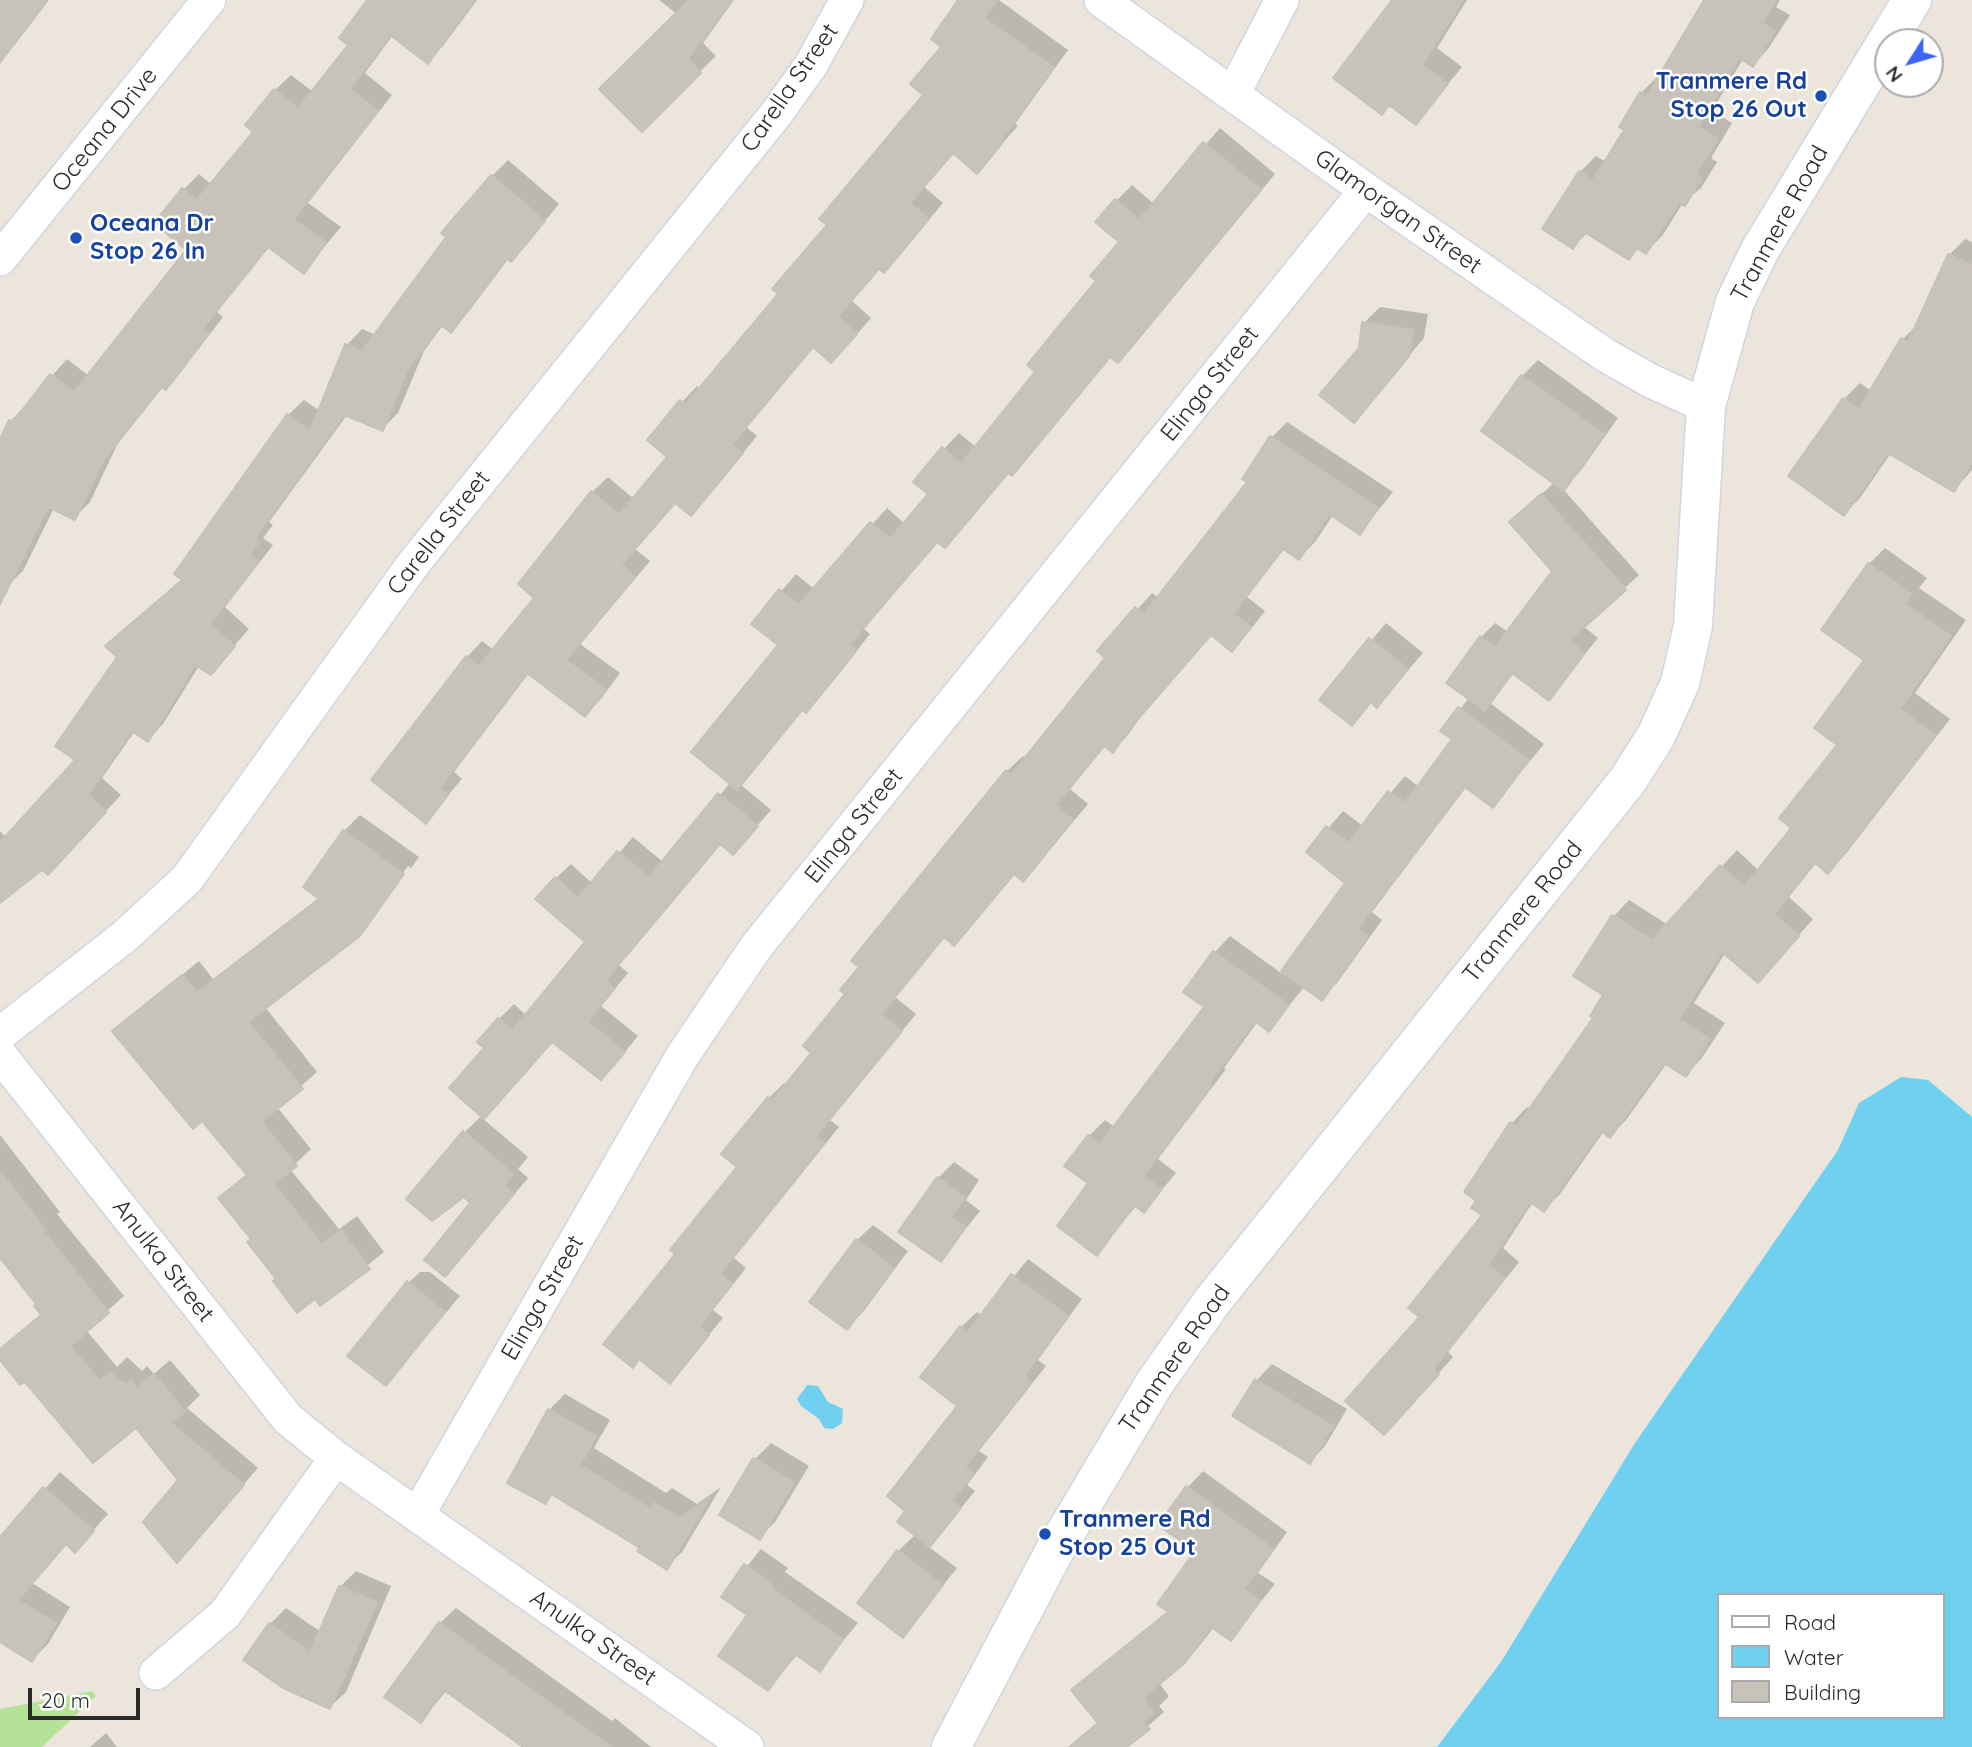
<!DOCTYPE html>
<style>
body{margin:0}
#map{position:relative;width:1972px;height:1747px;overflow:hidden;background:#ece5dc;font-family:Quicksand,sans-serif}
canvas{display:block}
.legend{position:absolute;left:1717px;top:1593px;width:228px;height:126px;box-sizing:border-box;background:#fff;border:2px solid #aaa;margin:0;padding:9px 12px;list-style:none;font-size:21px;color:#2a2a2a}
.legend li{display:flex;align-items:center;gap:14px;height:35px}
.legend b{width:35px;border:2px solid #aaa}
.north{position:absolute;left:1874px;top:28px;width:70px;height:70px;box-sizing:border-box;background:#fff;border:2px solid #aaa;border-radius:50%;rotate:233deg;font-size:19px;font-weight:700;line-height:28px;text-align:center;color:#2a2a2a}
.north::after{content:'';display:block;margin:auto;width:24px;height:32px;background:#3b65fa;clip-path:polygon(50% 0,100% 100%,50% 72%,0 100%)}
.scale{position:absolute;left:28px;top:1688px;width:112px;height:32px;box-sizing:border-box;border:4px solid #2a2a2a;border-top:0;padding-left:9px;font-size:21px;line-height:24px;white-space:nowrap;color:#2a2a2a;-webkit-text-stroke:5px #fff;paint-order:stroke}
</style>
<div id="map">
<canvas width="1972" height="1747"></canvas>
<ul class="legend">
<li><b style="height:9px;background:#fff"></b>Road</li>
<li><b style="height:19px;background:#6fd1ef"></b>Water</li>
<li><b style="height:19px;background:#c7c3bb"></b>Building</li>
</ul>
<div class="north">N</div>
<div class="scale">20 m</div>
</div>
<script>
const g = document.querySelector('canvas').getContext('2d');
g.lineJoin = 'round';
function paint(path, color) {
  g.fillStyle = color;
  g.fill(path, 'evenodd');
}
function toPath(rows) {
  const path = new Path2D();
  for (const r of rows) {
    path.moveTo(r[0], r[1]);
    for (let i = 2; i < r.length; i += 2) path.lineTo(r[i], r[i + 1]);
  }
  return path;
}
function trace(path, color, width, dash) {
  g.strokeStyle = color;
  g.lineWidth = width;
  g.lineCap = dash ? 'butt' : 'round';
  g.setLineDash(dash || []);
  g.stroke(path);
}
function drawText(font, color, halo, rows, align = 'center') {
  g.font = font + ' Quicksand,sans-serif';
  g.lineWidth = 5;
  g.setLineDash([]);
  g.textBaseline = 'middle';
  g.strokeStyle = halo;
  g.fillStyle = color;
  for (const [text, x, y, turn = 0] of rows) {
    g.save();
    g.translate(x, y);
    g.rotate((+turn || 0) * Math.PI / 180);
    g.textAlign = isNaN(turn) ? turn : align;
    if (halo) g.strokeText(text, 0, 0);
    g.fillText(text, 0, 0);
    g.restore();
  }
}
paint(toPath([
 [92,1691,96,1696,42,1747,0,1747,0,1709]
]), '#b4e398');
paint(toPath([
 [1901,1077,1928,1080,1972,1117,1972,1747,1437,1747,1501,1662,1635,1443,1838,1150,1859,1103],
 [1718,1595,1942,1595,1942,1717,1718,1717],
 [807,1385,818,1386,828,1402,843,1409,842,1423,833,1429,824,1428,819,1419,801,1406,797,1399]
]), '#6fd1ef');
paint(toPath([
 [0,0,49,0,0,64],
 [369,0,477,0,443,46,428,61,393,35,365,73,392,95,308,203,341,227,304,271,270,246,217,312,223,317,181,372,166,388,163,386,118,443,90,502,74,518,54,508,23,571,7,586,0,582,0,443,11,421,67,359,89,376,188,249,184,189,199,174,212,185,256,132,275,90,291,75,313,92,351,45],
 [659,0,734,0,703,43,716,56,642,129,677,14],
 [960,0,999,0,1068,50,1015,124,1018,126,977,171,954,152,924,187,943,203,899,255,880,267,851,300,871,318,847,346,814,346,746,427,757,436,706,498,691,513,676,501,635,549,650,561,580,644,620,673,601,699,585,715,529,673,454,772,462,779,426,821,467,657,482,641,494,650,536,598,592,492,608,477,634,499,669,456,682,402,697,386,701,389,781,294,925,95],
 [1394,0,1467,0,1437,48,1462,67,1416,123,1391,104,1382,113],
 [1706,0,1780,0,1776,7,1790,15,1768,49,1753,65,1743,59,1712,111,1732,123,1711,158,1717,162,1701,188,1683,203,1662,236,1646,252,1639,247,1629,258,1588,232,1573,247,1544,229,1580,172,1596,156,1606,162,1626,129,1641,93,1657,77,1659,79],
 [1220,128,1275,174,1134,345,1118,361,1112,356,1027,458,1012,474,1009,472,960,530,945,546,939,541,863,628,870,634,822,695,806,711,804,709,740,784,771,810,733,853,720,843,619,965,628,973,601,1006,638,1036,616,1063,601,1078,553,1040,482,1118,528,1157,518,1169,528,1178,460,1259,472,1203,465,1132,482,1115,486,1048,499,1019,514,1004,527,1016,587,942,556,878,571,864,593,884,633,837,663,862,731,782,780,645,754,623,796,574,814,589,887,508,905,524,931,494,944,449,959,433,976,447,1038,371,1098,280,1121,241,1116,201,1132,185,1154,204],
 [508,160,559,204,526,244,509,258,466,315,451,331,443,325,424,351,398,413,382,429,347,415,269,522,273,525,263,538,273,545,225,607,249,629,210,673,199,666,163,724,148,740,135,731,102,778,121,795,63,857,42,867,0,901,0,831,6,838,77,760,119,657,108,646,183,579,288,415,304,400,320,411,347,345,362,329,376,335,492,176],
 [1965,239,1972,242,1972,470,1954,490,1891,453,1860,498,1844,514,1844,399,1860,383,1871,391,1903,339,1919,323,1949,255],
 [1380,307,1428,314,1424,338,1354,421,1364,323],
 [1538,360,1618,418,1579,473,1563,489,1639,575,1583,626,1598,638,1549,699,1514,673,1490,703,1544,744,1493,806,1467,786,1372,912,1382,920,1337,983,1321,998,1305,986,1269,1030,1258,1021,1224,1068,1226,1069,1158,1159,1176,1173,1144,1211,1137,1205,1097,1253,1089,1136,1105,1120,1115,1127,1206,1006,1186,992,1215,952,1230,936,1281,973,1347,882,1308,852,1343,811,1363,826,1405,776,1419,787,1455,739,1443,730,1469,698,1481,637,1495,623,1508,632,1554,571,1526,508,1555,482,1522,376],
 [1287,422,1393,492,1360,533,1333,515,1315,542,1299,558,1285,548,1247,597,1265,611,1247,634,1232,649,1212,634,1146,709,1128,735,1113,750,1106,745,1070,789,1088,804,1038,864,1022,879,1015,873,954,944,945,936,895,997,916,1014,830,1120,839,1127,734,1258,746,1268,713,1310,723,1318,670,1381,677,1254,739,1167,769,1098,784,1083,787,1085,814,1053,847,994,1007,771,1023,756,1026,759,1108,658,1100,651,1152,593,1159,598,1249,481,1272,437],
 [1885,548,1927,578,1919,588,1966,620,1915,693,1950,719,1844,856,1828,872,1816,862,1789,897,1813,919,1773,965,1726,952,1694,1003,1725,1023,1701,1059,1686,1075,1667,1063,1626,1120,1610,1136,1604,1131,1560,1194,1544,1210,1533,1202,1503,1248,1519,1262,1448,1352,1453,1357,1400,1417,1421,1316,1484,1215,1512,1123,1527,1107,1531,1110,1595,1017,1605,995,1576,976,1614,916,1629,900,1668,925,1737,850,1759,871,1793,828,1839,744,1866,660,1869,564],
 [1386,623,1423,653,1377,706,1372,702,1351,724,1322,699],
 [360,815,419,857,374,920,411,868,408,866,363,929,265,1007,317,1072,277,1107,311,1149,290,1169,339,1229,357,1216,384,1252,321,1303,316,1297,278,1278,253,1238,221,1199,248,1173,202,1119,114,1031,199,961,213,979,320,897,344,831],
 [0,1135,60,1212,57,1214,124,1296,86,1330,117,1367,127,1357,142,1371,147,1366,154,1374,170,1360,200,1395,187,1408,258,1468,177,1561,181,1480,136,1425,25,1379,0,1357,0,1350,42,1314,38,1304,0,1255],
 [954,1162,979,1180,966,1200,980,1211,940,1260,938,1178],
 [873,1225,908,1251,863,1312,847,1328,857,1240],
 [1028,1259,1082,1299,1038,1360,1046,1366,979,1451,988,1457,967,1485,975,1491,929,1547,957,1568,903,1635,898,1551,916,1534,908,1511,959,1406,961,1327,977,1312,982,1316],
 [420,1272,430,1272,460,1296,386,1384,403,1288],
 [1272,1364,1347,1409,1325,1446,1310,1462,1235,1416,1257,1380],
 [565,1394,610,1420,594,1448,666,1493,672,1488,697,1504,721,1487,682,1552,666,1567,643,1548,553,1494,545,1502,549,1410],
 [771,1443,809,1466,775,1522,759,1538,755,1459],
 [1203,1471,1287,1532,1258,1573,1275,1584,1231,1639,1214,1627,1197,1649,1159,1683,1169,1696,1159,1706,1164,1712,1124,1747,1113,1747,1100,1723,1074,1690,1169,1611,1197,1551,1188,1487],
 [60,1472,108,1514,75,1551,67,1543,32,1583,70,1607,48,1644,32,1660,0,1640,0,1539],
 [761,1549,788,1568,785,1572,858,1623,820,1669,798,1654,768,1689,750,1615,723,1596],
 [356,1571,391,1586,346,1692,330,1707,270,1624,286,1608,321,1632,340,1587],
 [456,1608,612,1721,615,1718,651,1747,543,1747,447,1690,421,1721,440,1623],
 [106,1733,117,1747,90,1747]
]), '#0003');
const building = toPath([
 [0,0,47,0,0,62,0,0],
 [367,0,474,0,428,64,390,35,350,89,378,111,294,219,326,243,304,274,268,247,203,328,209,333,166,390,162,387,103,461,75,520,48,507,0,604,0,439,9,420,13,422,50,374,74,392,186,250,154,223,182,188,197,200,253,132,245,125,274,89,298,108,348,45,339,38,367,0],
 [689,0,732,0,688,59,701,73,642,132,599,89,689,0],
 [958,0,997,0,984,18,1054,67,1001,140,1003,142,977,174,953,153,910,203,929,219,884,273,879,269,837,317,857,334,831,363,813,347,732,444,743,453,691,516,675,503,621,565,635,577,566,660,606,689,585,717,527,673,440,788,448,795,426,824,371,780,466,656,479,666,534,598,518,584,591,491,619,515,667,457,647,440,680,400,685,405,778,294,772,289,827,225,819,219,923,95,910,84,941,47,931,39,958,0],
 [1392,0,1463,0,1422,65,1448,84,1416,125,1389,105,1382,115,1333,78,1392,0],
 [1704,0,1776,0,1762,23,1775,31,1753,67,1739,58,1698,127,1718,139,1696,174,1702,178,1685,206,1679,203,1646,254,1637,248,1629,260,1584,232,1573,249,1542,229,1579,171,1593,180,1624,130,1619,127,1640,92,1647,96,1704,0],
 [1203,142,1261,190,1118,363,1110,357,1012,476,1008,473,945,548,937,542,849,645,856,651,806,713,802,710,737,790,691,752,778,645,751,624,779,589,799,605,870,522,890,539,928,494,913,482,942,447,961,464,1035,372,1027,365,1096,281,1090,276,1119,242,1095,222,1115,199,1139,220,1203,142],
 [491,175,545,221,511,262,507,259,451,333,441,325,408,369,383,431,344,415,255,538,259,542,249,554,259,562,210,624,235,646,211,675,195,665,148,742,132,731,88,795,106,812,48,875,42,870,0,903,0,842,75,760,55,746,117,657,105,646,182,580,174,574,287,414,310,431,345,344,362,351,446,237,441,233,491,175],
 [1948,254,1972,265,1972,462,1954,492,1888,453,1844,516,1788,476,1843,398,1859,409,1901,338,1908,342,1948,254],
 [1362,322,1413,330,1409,356,1354,423,1319,395,1359,348,1362,322],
 [1521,375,1604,434,1564,491,1481,431,1521,375],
 [1270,436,1378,508,1360,535,1329,514,1299,560,1283,549,1233,614,1251,627,1232,652,1211,635,1131,727,1113,753,1104,746,1056,805,1073,820,1023,882,1014,874,954,946,944,937,881,1014,902,1031,816,1136,824,1143,720,1274,732,1284,699,1327,709,1335,670,1384,639,1359,633,1368,603,1344,675,1254,670,1250,737,1167,721,1154,768,1097,772,1101,811,1053,803,1046,845,994,840,990,859,967,851,961,1006,770,1011,775,1105,658,1097,651,1135,607,1144,614,1247,482,1242,479,1270,436],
 [1541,494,1626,590,1569,641,1585,653,1549,701,1512,673,1485,711,1446,683,1480,636,1495,647,1552,571,1509,522,1541,494],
 [1868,563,1912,594,1905,604,1951,636,1900,709,1936,735,1828,874,1815,863,1774,914,1799,936,1758,983,1722,952,1679,1019,1710,1039,1686,1077,1664,1063,1610,1138,1601,1131,1544,1212,1530,1202,1488,1265,1505,1278,1433,1369,1439,1374,1384,1435,1345,1401,1419,1317,1408,1308,1482,1215,1471,1208,1476,1201,1464,1192,1510,1122,1517,1126,1593,1018,1590,1016,1603,995,1573,976,1612,915,1652,940,1720,865,1744,887,1791,828,1779,818,1837,745,1814,728,1864,660,1821,630,1868,563],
 [1369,638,1408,669,1377,708,1371,702,1352,726,1319,700,1369,638],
 [1458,707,1529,760,1493,808,1465,787,1357,929,1368,936,1322,1001,1281,971,1345,883,1306,852,1326,826,1348,843,1388,791,1405,803,1452,739,1440,731,1458,707],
 [718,793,758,826,733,855,720,844,605,981,615,988,588,1022,625,1052,601,1080,552,1042,484,1119,449,1088,484,1048,477,1042,498,1018,512,1031,585,942,535,899,555,877,578,898,617,851,649,877,718,793],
 [343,830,404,874,360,936,248,1022,303,1089,261,1122,297,1166,274,1184,322,1244,341,1230,370,1269,320,1306,315,1299,297,1313,273,1281,276,1279,247,1242,251,1239,218,1198,247,1175,202,1121,193,1129,112,1031,182,975,197,993,319,899,303,887,343,830],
 [1213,951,1289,1005,1269,1032,1255,1021,1209,1084,1212,1086,1143,1176,1162,1189,1144,1213,1134,1205,1097,1256,1057,1226,1088,1183,1064,1166,1088,1135,1100,1144,1204,1007,1183,992,1213,951],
 [463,1131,513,1174,504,1186,514,1194,445,1277,424,1260,470,1203,464,1197,432,1221,406,1199,463,1131],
 [0,1171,45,1229,43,1231,109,1313,70,1346,100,1381,110,1372,126,1385,131,1381,137,1388,154,1374,185,1412,171,1423,244,1485,177,1563,143,1522,178,1480,136,1428,93,1463,25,1382,20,1385,0,1360,0,1349,41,1315,34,1306,36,1304,0,1258,0,1171],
 [937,1177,965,1197,951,1217,966,1227,941,1262,898,1232,937,1177],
 [856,1239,894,1268,847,1330,809,1302,856,1239],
 [1011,1274,1068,1316,1024,1376,1031,1382,965,1467,973,1474,952,1501,961,1508,930,1547,897,1522,905,1511,887,1496,957,1406,920,1377,960,1326,968,1332,1011,1274],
 [407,1281,445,1312,386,1386,347,1356,407,1281],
 [1255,1379,1333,1426,1310,1464,1232,1416,1255,1379],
 [548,1409,596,1436,580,1465,651,1509,654,1503,680,1518,710,1498,667,1570,637,1551,640,1548,551,1494,546,1504,507,1483,548,1409],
 [753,1458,794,1482,760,1540,719,1515,753,1458],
 [1186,1486,1273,1549,1244,1589,1260,1601,1231,1641,1211,1627,1185,1663,1143,1698,1155,1713,1143,1722,1150,1729,1127,1747,1069,1747,1098,1723,1071,1690,1168,1612,1157,1604,1195,1551,1158,1525,1186,1486],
 [43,1487,94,1531,75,1553,66,1544,18,1600,56,1623,32,1662,0,1642,0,1537,43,1487],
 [897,1550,943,1585,903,1638,857,1603,897,1550],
 [744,1564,773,1584,771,1588,843,1640,820,1672,795,1654,768,1691,718,1656,747,1615,721,1597,744,1564],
 [339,1586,377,1602,330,1709,283,1688,243,1660,269,1623,310,1652,339,1586],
 [439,1622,497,1665,611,1747,523,1747,444,1690,421,1723,384,1697,439,1622]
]);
paint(building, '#c7c3bb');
trace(building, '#c8c1b6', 2);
const street = toPath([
 [1101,0,1366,190,1605,355,1651,381,1706,406],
 [1233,94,1282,0],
 [0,259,209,0],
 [0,1034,125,936,187,879,414,563,776,114,811,65,847,0],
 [0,1055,288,1419,336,1458,747,1747],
 [418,1514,683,1055,756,947,1366,190],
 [156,1673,225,1614,336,1458]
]);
const secondary = toPath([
 [951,1747,1054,1552,1154,1384,1211,1303,1628,780,1656,736,1680,683,1693,626,1706,406,1735,302,1760,250,1912,0]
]);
trace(street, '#d1d5e3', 36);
trace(secondary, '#d1d5e3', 41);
trace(street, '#fff', 33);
trace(secondary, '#fff', 38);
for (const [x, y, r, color] of [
 [1821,96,7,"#1a4fb4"],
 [76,238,7,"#1a4fb4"],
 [1045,1534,7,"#1a4fb4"]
]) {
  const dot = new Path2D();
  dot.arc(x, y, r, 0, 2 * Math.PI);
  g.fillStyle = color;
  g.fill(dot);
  trace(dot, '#fff', 2.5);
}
drawText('bold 24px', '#164399', '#fff', [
 ["Tranmere Rd",1807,82,"right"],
 ["Stop 26 Out",1807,110,"right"],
 ["Oceana Dr",90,224],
 ["Stop 26 In",90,252],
 ["Tranmere Rd",1059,1520],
 ["Stop 25 Out",1059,1548]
], 'left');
drawText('24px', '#2a2a2a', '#fff', [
 ["Carella Street",790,88,-55],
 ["Oceana Drive",105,130,-51],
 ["Glamorgan Street",1398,212,35],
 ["Tranmere Road",1780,224,-61],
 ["Elinga Street",1210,384,-51],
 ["Carella Street",439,533,-52],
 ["Elinga Street",854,826,-51],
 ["Tranmere Road",1523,912,-51],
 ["Anulka Street",163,1261,52],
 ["Elinga Street",543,1298,-60],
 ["Tranmere Road",1175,1359,-55],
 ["Anulka Street",593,1638,35]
]);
</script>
